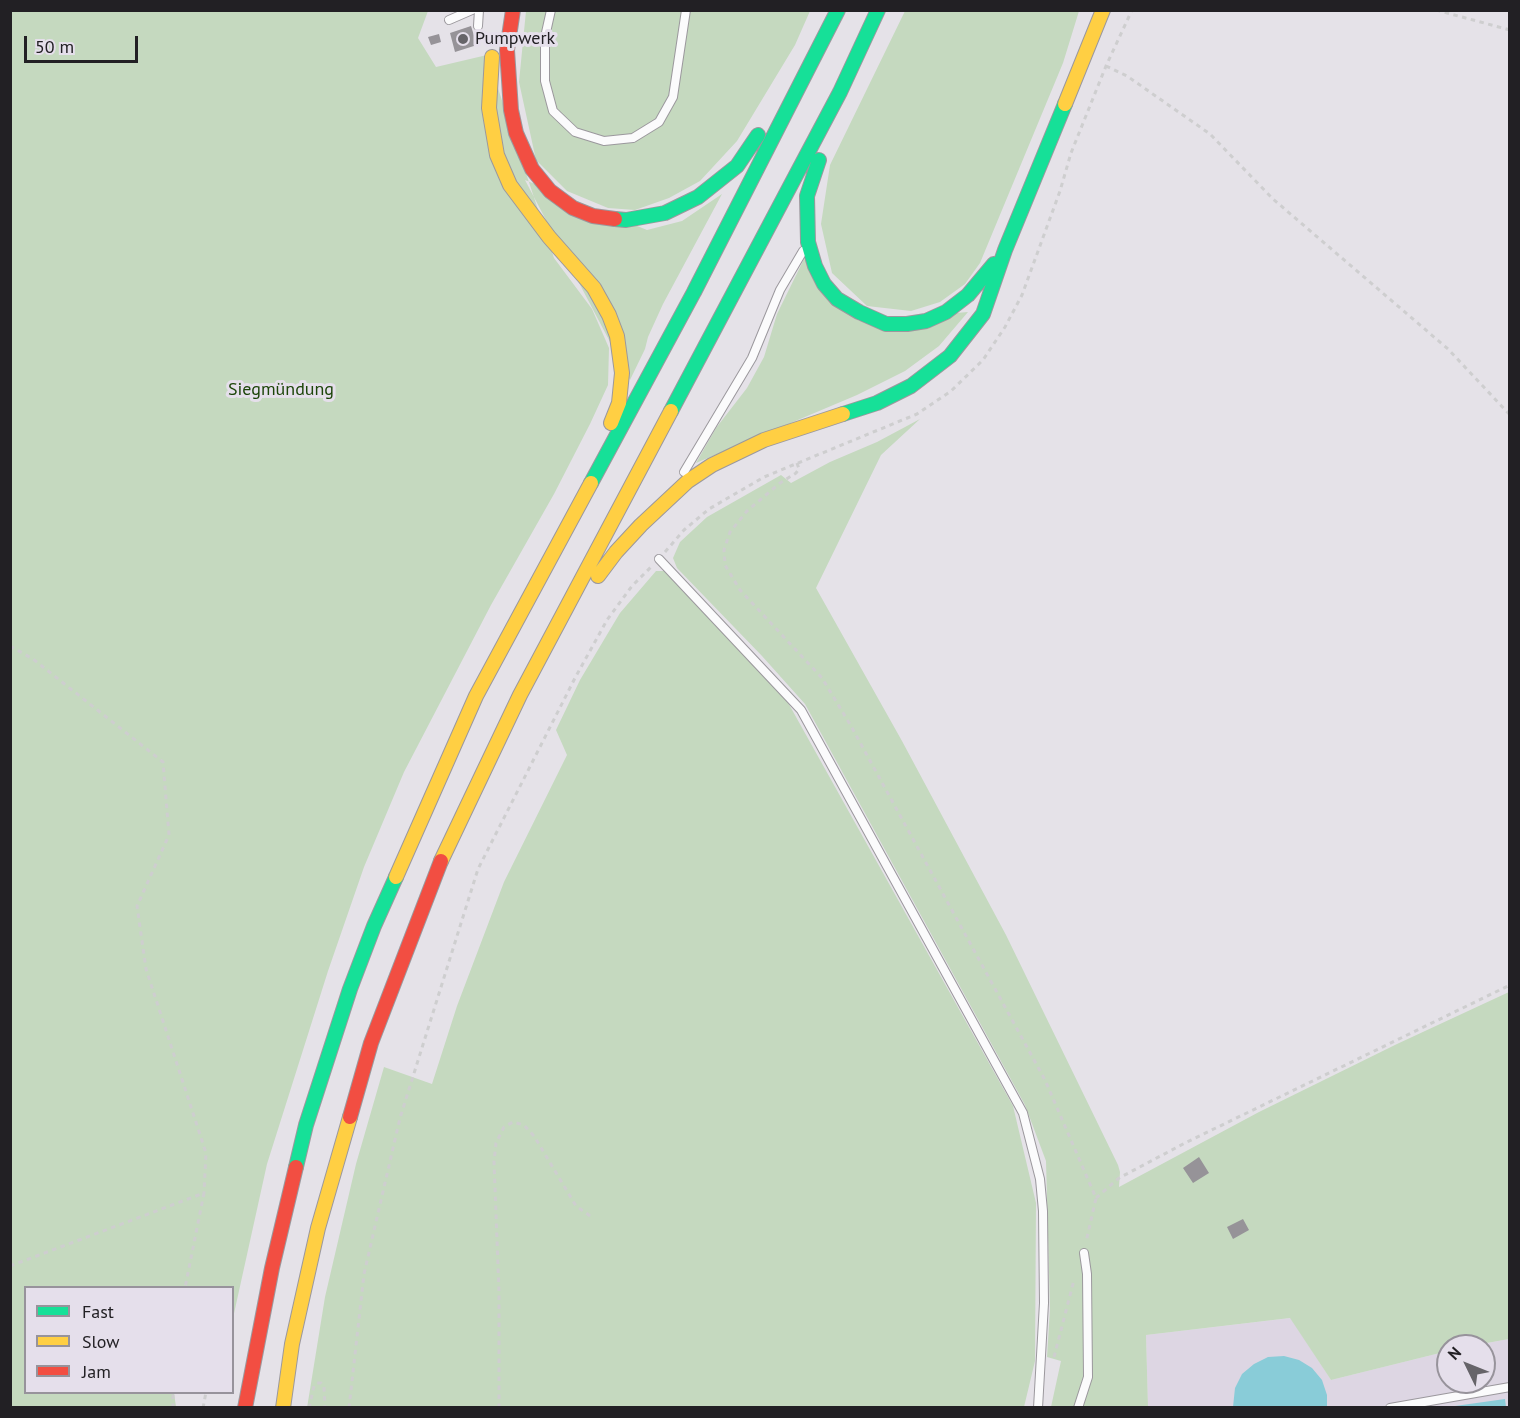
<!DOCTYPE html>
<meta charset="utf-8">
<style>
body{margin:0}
#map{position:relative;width:1520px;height:1418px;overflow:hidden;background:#e5e2e8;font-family:"PT Sans",sans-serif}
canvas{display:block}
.frame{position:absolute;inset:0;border:12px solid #222024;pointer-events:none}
.legend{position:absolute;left:24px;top:1286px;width:210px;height:108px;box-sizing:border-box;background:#e5dfeb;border:2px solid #97939b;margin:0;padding:8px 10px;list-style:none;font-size:18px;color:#222024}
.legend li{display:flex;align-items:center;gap:12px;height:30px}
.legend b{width:30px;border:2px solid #97939b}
.north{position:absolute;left:1436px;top:1334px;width:60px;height:60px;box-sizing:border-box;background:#e5dfeb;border:2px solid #97939b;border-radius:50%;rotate:313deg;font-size:16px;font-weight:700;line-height:24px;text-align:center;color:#222024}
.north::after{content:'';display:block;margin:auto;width:21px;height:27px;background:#666469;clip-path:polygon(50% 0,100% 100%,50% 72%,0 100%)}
.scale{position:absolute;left:24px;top:36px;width:114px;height:27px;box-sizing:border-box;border:3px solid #222024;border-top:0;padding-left:8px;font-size:18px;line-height:21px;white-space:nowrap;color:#222024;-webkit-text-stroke:4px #e5dfeb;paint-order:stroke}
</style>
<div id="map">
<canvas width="1520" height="1418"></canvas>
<div class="frame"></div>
<ul class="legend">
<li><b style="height:8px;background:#16e098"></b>Fast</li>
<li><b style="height:8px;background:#ffcf43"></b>Slow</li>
<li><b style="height:8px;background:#f24e42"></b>Jam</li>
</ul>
<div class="north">N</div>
<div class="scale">50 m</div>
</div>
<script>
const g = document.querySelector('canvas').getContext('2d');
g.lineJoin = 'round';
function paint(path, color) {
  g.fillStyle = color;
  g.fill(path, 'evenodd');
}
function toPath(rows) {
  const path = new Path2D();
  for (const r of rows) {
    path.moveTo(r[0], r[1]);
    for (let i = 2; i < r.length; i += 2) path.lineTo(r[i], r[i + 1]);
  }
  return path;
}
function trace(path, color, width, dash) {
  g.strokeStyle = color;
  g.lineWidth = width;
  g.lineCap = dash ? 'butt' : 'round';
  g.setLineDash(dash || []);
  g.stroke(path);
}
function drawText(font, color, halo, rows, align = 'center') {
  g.font = font + ' "PT Sans",sans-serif';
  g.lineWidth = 6;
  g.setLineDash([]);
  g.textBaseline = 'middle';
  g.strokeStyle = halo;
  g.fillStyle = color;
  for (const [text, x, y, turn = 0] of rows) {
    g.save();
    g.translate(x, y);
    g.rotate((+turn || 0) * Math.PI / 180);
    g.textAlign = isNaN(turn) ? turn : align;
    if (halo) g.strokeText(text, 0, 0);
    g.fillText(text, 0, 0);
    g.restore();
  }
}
paint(toPath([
 [1291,1318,1331,1380,1448,1351,1448,1382,1484,1382,1484,1346,1470,1346,1509,1339,1509,1407,1148,1407,1146,1335]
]), '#ddd6e3');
paint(toPath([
 [10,11,428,11,418,38,436,67,487,55,554,258,592,309,609,348,608,385,590,424,554,494,491,605,404,772,364,867,328,971,267,1164,233,1318,232,1288,26,1288,26,1392,174,1393,176,1407,11,1407],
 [526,11,810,11,795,45,737,141,700,181,669,198,635,210,608,208,567,191,536,160,519,82],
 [905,11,1079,11,1063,63,980,263,965,284,940,302,911,311,867,306,832,273,821,224,830,165],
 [525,180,647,230,682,221,722,194,663,304,648,337,645,349,630,380],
 [804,259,859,321,968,312,939,346,905,371,857,395,696,463,716,428,747,388,764,357,777,314],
 [920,419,881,455,816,588,902,741,1006,935,1118,1165,1120,1172,1119,1187,1259,1112,1397,1044,1509,992,1509,1339,1470,1346,1448,1346,1448,1351,1331,1380,1290,1318,1146,1335,1148,1407,1051,1407,1061,1361,1047,1357,1050,1309,1046,1161,1025,1105,805,704,762,656,677,568,673,558,680,542,707,517,781,475,791,483,830,462,877,442],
 [656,571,664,571,786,699,1013,1106,1036,1203,1035,1361,1024,1407,307,1408,325,1297,356,1164,384,1067,432,1084,457,1006,504,882,567,755,556,730,580,680,608,633,620,613]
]), '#c5d9bf');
paint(toPath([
 [1284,1356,1299,1360,1312,1368,1322,1380,1327,1395,1327,1407,1233,1407,1235,1388,1242,1374,1254,1364,1268,1357],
 [1505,1399,1506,1407,1448,1407]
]), '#89ccd8');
paint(toPath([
 [471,26,477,45,455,52,450,33],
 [439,34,441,42,431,45,428,37],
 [1199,1157,1209,1173,1193,1183,1183,1168],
 [1243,1219,1249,1230,1233,1239,1227,1227]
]), '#969398');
const lane = toPath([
 [551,10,545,37,545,81,553,111,575,132,604,141,633,138,659,122,673,97,686,10],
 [449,20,472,10],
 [478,26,479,10],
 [684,472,752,358,780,290,803,251],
 [659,559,801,710,1023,1113,1040,1179,1043,1211,1044,1303,1038,1408],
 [1078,1408,1088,1377,1087,1274,1084,1253],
 [1390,1408,1510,1387]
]);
const fast = toPath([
 [819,160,807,196,808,242,815,266,824,284,837,299,859,312,886,324,907,324,926,321,946,312,968,295,994,264],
 [615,219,626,220,665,213,698,197,737,166,758,135],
 [671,411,840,92,878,10],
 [843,414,877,403,911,386,950,356,983,314,1005,250,1065,104],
 [591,483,694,292,838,10],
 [296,1167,306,1125,350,989,374,926,396,877]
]);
const slow = toPath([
 [492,57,489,108,497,155,510,185,549,237,594,288,609,315,617,336,622,373,619,403,611,423],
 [1065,104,1103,10],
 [598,576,616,552,641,525,688,481,712,465,764,440,843,414],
 [441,861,520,695,671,411],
 [396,877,476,696,591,483],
 [283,1408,292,1344,318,1228,350,1117]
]);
const jam = toPath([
 [513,10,507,50,511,110,516,133,532,169,550,191,573,208,593,216,615,219],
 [350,1117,371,1043,441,861],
 [245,1408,272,1268,296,1167]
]);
trace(lane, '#9b989d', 10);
trace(fast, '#9b989d', 16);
trace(slow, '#9b989d', 16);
trace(jam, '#9b989d', 16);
trace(toPath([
 [1436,10,1510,30],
 [1106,66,1127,76,1210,134,1273,199,1448,349,1510,415],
 [797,463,799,469,796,473,780,483,747,511,730,532,724,550,725,565,740,590,822,678,851,726,1045,1080,1096,1198,1086,1242],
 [665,552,684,530,709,509,764,477,917,414,951,391,983,360,1005,327,1022,295,1060,191,1071,153,1106,66,1132,10],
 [10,646,33,659,163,762,169,835,137,906,146,969,206,1153,204,1193],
 [1096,1198,1119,1178,1185,1143,1510,985],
 [10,1266,204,1193,185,1288],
 [1054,1357,1074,1280],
 [173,1408,173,1392],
 [203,1408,206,1392],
 [309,1408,314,1386,317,1383,321,1383,324,1387,325,1408],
 [349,1408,364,1274,400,1118,478,869,575,678,607,620,632,586,651,567],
 [499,1408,499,1292,494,1162,496,1143,504,1127,513,1122,524,1125,534,1136,576,1206,593,1218]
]), '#cececf', 3, [4.5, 4.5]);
trace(lane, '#fbfbfc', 8);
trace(fast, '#16e098', 14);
trace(slow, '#ffcf43', 14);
trace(jam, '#f24e42', 14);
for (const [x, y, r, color] of [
 [463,39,6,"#666469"]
]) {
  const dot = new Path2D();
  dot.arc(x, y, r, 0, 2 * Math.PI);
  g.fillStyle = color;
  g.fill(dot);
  trace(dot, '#e5dfeb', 2);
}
drawText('18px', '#222024', '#e5dfeb', [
 ["Pumpwerk",475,39]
], 'left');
drawText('18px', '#1c4509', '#e5dfeb', [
 ["Siegmündung",281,390]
]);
</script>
